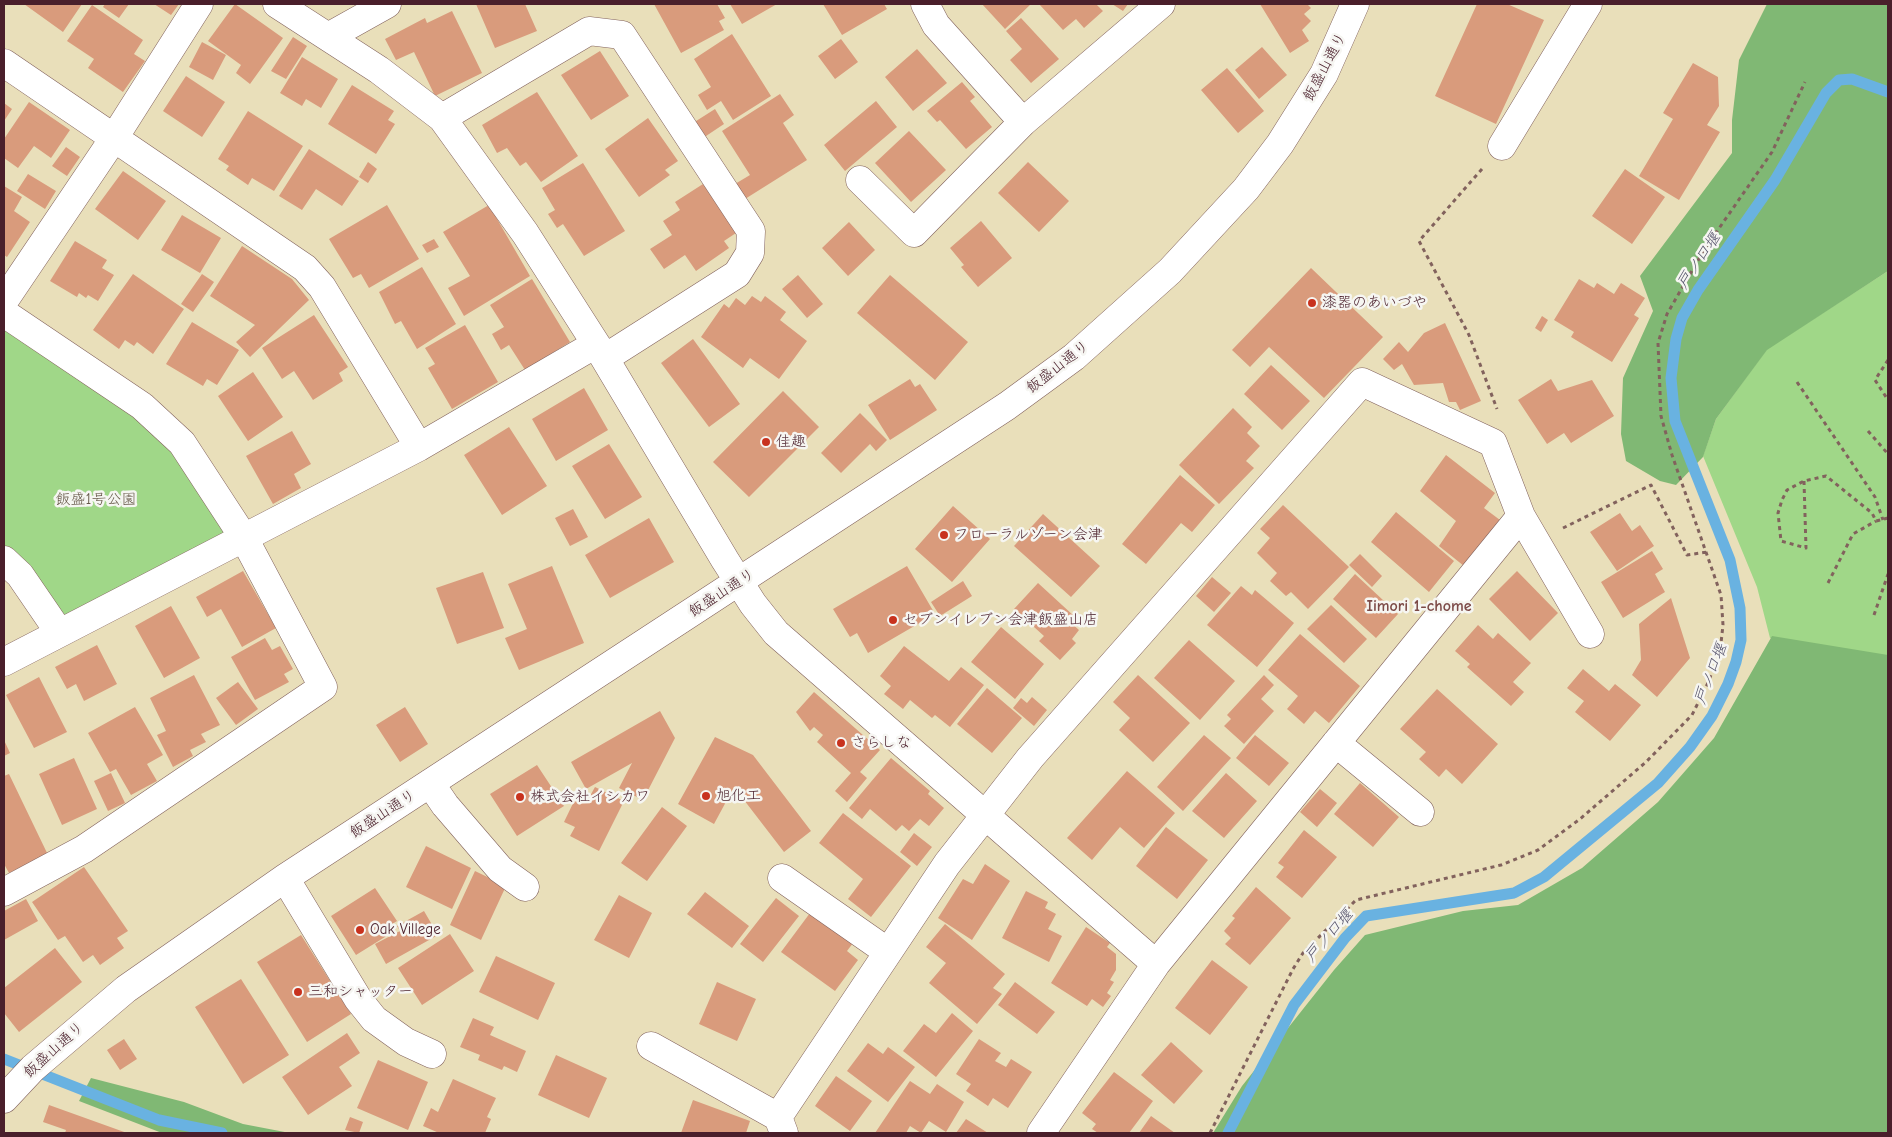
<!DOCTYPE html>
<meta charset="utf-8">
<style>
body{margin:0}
#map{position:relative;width:1892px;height:1137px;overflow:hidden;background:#e9dfba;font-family:"Comic Neue",sans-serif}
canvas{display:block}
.frame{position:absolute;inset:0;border:5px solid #4a1f2b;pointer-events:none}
</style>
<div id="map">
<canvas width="1892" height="1137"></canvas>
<div class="frame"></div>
</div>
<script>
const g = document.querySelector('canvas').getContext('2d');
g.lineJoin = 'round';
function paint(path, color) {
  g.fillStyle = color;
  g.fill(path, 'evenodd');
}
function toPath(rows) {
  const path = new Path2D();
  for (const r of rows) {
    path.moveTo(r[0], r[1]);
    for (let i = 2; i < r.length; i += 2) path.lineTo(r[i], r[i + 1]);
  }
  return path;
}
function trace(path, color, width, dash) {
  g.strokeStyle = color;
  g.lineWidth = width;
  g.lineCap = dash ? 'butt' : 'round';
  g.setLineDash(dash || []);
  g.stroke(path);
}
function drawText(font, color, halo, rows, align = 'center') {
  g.font = font + ' "Comic Neue","Klee One",sans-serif';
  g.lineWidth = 5;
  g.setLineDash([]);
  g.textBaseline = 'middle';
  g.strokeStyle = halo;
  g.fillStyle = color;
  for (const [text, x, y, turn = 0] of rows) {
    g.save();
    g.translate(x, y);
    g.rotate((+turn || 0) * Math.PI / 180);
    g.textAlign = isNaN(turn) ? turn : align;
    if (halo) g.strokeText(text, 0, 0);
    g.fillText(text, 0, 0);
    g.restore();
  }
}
paint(toPath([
 [1888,271,1888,657,1770,638,1757,587,1703,456,1716,419,1767,349],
 [4,323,109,393,174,447,232,534,62,620,4,551]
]), '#a0d788');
paint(toPath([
 [1767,4,1888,4,1888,271,1767,350,1716,419,1703,457,1676,485,1660,481,1626,461,1621,434,1623,378,1653,311,1640,276,1732,153,1732,120,1739,60],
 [1772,636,1888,655,1888,1133,1213,1133,1242,1086,1334,970,1365,935,1463,911,1518,905,1582,868,1658,802,1714,738],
 [91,1078,184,1102,243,1124,290,1133,162,1133,79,1101]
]), '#80b874');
trace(toPath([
 [4,1059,159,1120,222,1133],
 [1228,1133,1294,1005,1345,938,1366,916,1514,893,1544,877,1658,783,1690,747,1712,716,1728,684,1736,662,1741,640,1740,608,1730,560,1675,421,1671,378,1676,339,1682,318,1698,290,1775,180,1826,93,1839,80,1852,79,1888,92]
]), '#69b2e1', 11);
paint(toPath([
 [24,4,82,4,63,32],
 [105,4,129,4,119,18,103,7],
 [154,4,179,4,171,15],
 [235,4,283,38,250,84,236,73,241,65,208,41],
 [476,4,525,4,537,31,495,48],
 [654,4,717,4,725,18,719,21,724,30,681,53],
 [730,4,777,4,742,24],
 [823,4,884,4,887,9,842,35],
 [982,4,1031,4,1005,29],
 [1039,4,1096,4,1103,11,1084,28,1076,19,1063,30],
 [1112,4,1128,4,1123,11],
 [1260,4,1307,4,1311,8,1304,14,1311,21,1302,30,1309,41,1290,53],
 [1477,4,1507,4,1544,20,1496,124,1435,96],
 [92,5,143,40,134,54,145,61,123,92,88,68,94,59,67,41],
 [452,11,482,73,435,96,414,52,396,60,385,39,425,18,427,23],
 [1021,18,1059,59,1031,83,1010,60,1022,49,1006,31],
 [732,34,771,96,733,120,721,101,707,110,698,95,711,87,694,59],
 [293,37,307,46,286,79,271,71],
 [841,39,858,62,835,79,818,56],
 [202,42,226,55,213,80,189,67],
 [1262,47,1287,75,1259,99,1235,70],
 [917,49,947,83,913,111,885,77],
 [600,51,629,96,591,120,561,75],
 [302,57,338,79,321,108,306,99,302,106,280,93],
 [1693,63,1718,77,1719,106,1707,125,1720,132,1679,200,1639,176,1673,119,1663,113],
 [1227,68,1264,111,1238,133,1201,90],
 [186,76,225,102,202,137,163,111],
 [962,82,975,97,970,101,992,127,966,149,940,120,937,122,927,111],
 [352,85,394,111,388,120,395,124,376,154,328,124],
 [537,92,578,156,541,182,526,162,520,166,507,148,497,153,482,125],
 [780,94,794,115,783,123,807,160,745,199,735,184,750,175,722,131],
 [876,101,897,127,845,171,824,145],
 [29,102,70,130,51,158,34,146,18,168,4,158,4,139],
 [4,103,12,109,4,121],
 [715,109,724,124,703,138,693,123],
 [248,111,303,146,274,191,252,178,248,185,226,170,229,166,218,159],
 [648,118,678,161,665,170,670,175,639,197,605,149],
 [909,131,946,170,911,202,875,163],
 [66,147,80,157,67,176,52,166],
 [309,149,359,181,342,206,316,189,302,210,279,196],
 [368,162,377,169,368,183,359,177],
 [1028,162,1069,201,1039,232,998,193],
 [583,163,625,231,584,256,563,224,557,228,548,214,555,210,542,188],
 [1625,169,1665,197,1632,244,1592,216],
 [123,171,166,201,138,240,95,209],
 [28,174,56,191,45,209,17,191],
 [703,184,736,233,724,241,729,248,696,271,685,255,664,269,650,249,672,235,663,221,680,210,675,202],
 [4,186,22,197,14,211,30,222,7,257,4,255],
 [387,205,419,259,369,288,361,274,353,278,329,239],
 [489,205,530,276,464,316,448,288,470,276,443,232],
 [182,215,221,238,200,273,161,250],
 [981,221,1012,258,978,287,961,267,964,265,950,248],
 [849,222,875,250,848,276,822,248],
 [434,239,439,247,427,253,422,245],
 [75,241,107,260,102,268,114,275,98,301,88,295,86,298,79,293,77,297,50,281],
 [242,246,292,279,309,300,250,357,236,342,255,325,210,296],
 [422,267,456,324,417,349,401,321,395,324,379,292],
 [1311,268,1383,337,1324,398,1269,347,1250,367,1232,350],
 [133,274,184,309,153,354,137,342,134,346,125,340,119,349,93,330],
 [202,274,214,282,193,312,181,304],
 [798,275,823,304,807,318,782,289],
 [890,275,968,342,935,380,857,313],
 [532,279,570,342,525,370,509,345,501,350,492,334,504,327,490,305],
 [1579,279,1594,288,1597,283,1614,294,1621,283,1645,298,1634,315,1639,318,1612,362,1571,337,1574,332,1554,320],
 [752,296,761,302,765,296,786,312,780,320,807,341,779,379,750,358,743,368,701,337,724,304,729,308,736,298,745,305],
 [314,315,348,367,339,373,343,381,313,400,294,371,282,379,262,348],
 [1542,316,1548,320,1541,332,1535,328],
 [192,322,239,350,217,385,207,379,203,386,166,364],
 [1445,323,1481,401,1460,410,1456,402,1449,402,1443,383,1414,385,1402,364,1394,370,1383,359,1399,342,1408,352,1424,333],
 [465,325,498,382,452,409,428,368,435,364,425,348],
 [693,339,740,404,709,427,661,363],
 [1271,365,1310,401,1282,430,1244,394],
 [253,372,283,417,248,441,218,396],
 [910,379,915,387,920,384,937,410,890,440,868,405],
 [1551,379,1558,391,1592,380,1614,416,1571,443,1564,433,1547,444,1518,400],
 [584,388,608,430,556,461,532,419],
 [783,391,819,427,749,497,713,462],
 [1233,408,1252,427,1247,433,1260,446,1246,461,1254,468,1219,504,1179,465],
 [860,413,887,440,876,451,870,444,841,473,821,453],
 [509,427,547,486,502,515,464,455],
 [292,431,311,464,294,474,301,488,273,504,246,456],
 [609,444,642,497,605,519,572,466],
 [1446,455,1495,493,1484,508,1500,520,1464,566,1439,546,1456,521,1420,491],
 [1180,475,1215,505,1192,532,1181,523,1146,564,1122,544],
 [1283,505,1349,567,1308,609,1291,592,1286,596,1270,581,1277,573,1257,553,1270,538,1260,529],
 [953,506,990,539,952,582,915,549],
 [573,509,588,537,570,546,555,518],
 [1396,512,1454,561,1429,592,1371,542],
 [1620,513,1632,531,1640,525,1654,546,1617,571,1590,532],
 [1043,514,1100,566,1071,597,1014,546],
 [649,518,674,562,610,598,585,555],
 [1652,551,1663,569,1655,574,1665,592,1623,618,1601,582],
 [1360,554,1382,576,1372,587,1349,565],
 [552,566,584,643,519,670,505,638,527,629,508,584],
 [907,566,935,614,868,653,857,633,850,637,833,609],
 [243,571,276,628,242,647,221,609,207,617,196,597],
 [1517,571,1558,613,1530,641,1489,599],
 [483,572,504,628,457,644,436,588],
 [1355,574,1398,614,1376,638,1333,599],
 [1212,577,1231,593,1214,612,1196,596],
 [963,581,972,596,940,616,931,602],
 [1038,583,1074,616,1069,621,1079,630,1072,639,1076,643,1060,660,1039,641,1044,636,1014,609],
 [1241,586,1252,595,1255,590,1294,623,1257,667,1207,625],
 [1671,598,1690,658,1657,697,1632,675,1641,660,1639,624],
 [1331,605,1367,639,1344,663,1307,629],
 [171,606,200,658,164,678,135,626],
 [1478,625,1493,639,1498,633,1531,663,1513,682,1524,692,1511,706,1467,667,1470,664,1455,651],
 [1001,627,1044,664,1015,699,971,662],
 [1300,634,1360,686,1329,723,1315,711,1304,724,1287,709,1298,696,1268,670],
 [265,638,272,650,280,646,293,669,284,674,289,682,255,700,231,657],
 [1189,640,1235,681,1200,720,1154,678],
 [97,645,117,684,84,701,76,684,67,689,55,667],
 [904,646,949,681,961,667,984,685,950,727,935,715,932,718,910,700,903,709,884,694,891,686,880,676],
 [1583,669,1609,691,1615,684,1641,705,1610,741,1575,712,1584,701,1567,688],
 [194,675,220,725,201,734,206,742,190,750,193,756,173,767,157,735,166,731,150,698],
 [1138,675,1190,723,1153,762,1119,730,1130,718,1113,702],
 [1264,675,1274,685,1261,699,1274,711,1244,744,1224,726,1231,719,1227,715],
 [39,677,67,732,34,748,6,695],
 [238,682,258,709,236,725,216,698],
 [987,688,1022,718,992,753,957,724],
 [1437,689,1498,744,1462,784,1446,769,1439,777,1419,759,1426,752,1400,729],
 [814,692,880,750,860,772,867,778,847,802,835,791,851,773,817,742,823,735,814,727,810,731,796,712],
 [1032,697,1047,710,1034,726,1013,708,1021,698,1027,703],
 [135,707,163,755,147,764,157,781,131,795,116,769,110,772,88,733],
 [405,707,428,744,400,762,376,725],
 [660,711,675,738,643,800,619,788,632,763,586,789,571,762],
 [1204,735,1231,758,1183,811,1157,787],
 [1255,735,1289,763,1269,786,1236,758],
 [715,737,753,755,811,831,784,852,734,787,714,824,678,804],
 [4,740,10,753,4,756],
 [74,758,97,809,62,825,39,774],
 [891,758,930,791,928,794,944,808,929,826,920,819,909,831,902,825,896,831,870,809,862,819,849,808],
 [537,765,564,806,517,836,490,794],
 [1127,771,1175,813,1144,848,1120,827,1092,860,1067,838],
 [111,773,125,803,108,811,94,781],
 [1226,773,1257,801,1224,838,1192,811],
 [9,774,48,855,9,873,4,864,4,776],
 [1360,783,1399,817,1373,847,1334,814],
 [595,787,624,801,599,851,570,836,575,827,564,822,578,793,589,798],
 [1320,789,1337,803,1317,827,1300,812],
 [662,807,687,826,647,881,621,863],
 [843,813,911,866,871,917,848,899,863,879,819,843],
 [1166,827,1208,860,1177,899,1136,866],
 [1304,830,1337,857,1302,898,1276,877,1284,867,1278,863],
 [914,833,932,847,917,866,900,852],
 [426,846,471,868,452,909,406,887],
 [985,864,1010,881,972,940,938,918,963,879,973,884],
 [84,867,128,931,117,938,124,948,100,965,93,955,83,962,65,936,58,940,32,902],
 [475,871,506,886,481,940,450,925],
 [1256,887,1291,918,1250,965,1225,944,1231,938,1224,931,1235,918,1232,916],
 [375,888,397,921,389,926,393,932,356,955,331,916],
 [1026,891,1048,902,1045,908,1056,914,1048,929,1062,936,1049,962,1002,938],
 [705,892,749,926,732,948,687,914],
 [619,895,652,913,629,958,594,940],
 [776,898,799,916,763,962,740,944],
 [26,899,38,921,4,940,4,911],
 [424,911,438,935,386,964,375,944,400,931,397,926],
 [810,913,853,943,847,951,858,960,835,991,781,952],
 [945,924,1005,974,993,988,1002,994,977,1024,929,983,946,963,926,947],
 [1086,927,1110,943,1107,947,1116,954,1116,970,1110,980,1114,982,1107,993,1111,996,1103,1007,1092,999,1087,1006,1051,983],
 [450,934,474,971,422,1005,398,968],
 [301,935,351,1014,307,1042,257,962],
 [55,948,82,982,19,1032,4,1013,4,988],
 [496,956,555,983,538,1020,479,992],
 [1212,960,1248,987,1210,1035,1175,1008],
 [241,979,289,1055,243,1084,195,1007],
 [717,982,756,999,737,1041,699,1024],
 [1015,982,1055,1012,1037,1034,998,1005],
 [952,1013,973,1031,936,1077,903,1051,924,1024,936,1033],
 [473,1018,494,1027,490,1035,526,1051,517,1072,504,1066,502,1070,478,1060,480,1055,460,1047],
 [347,1033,360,1053,339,1067,352,1086,308,1115,282,1077],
 [124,1039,137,1059,120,1070,107,1050],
 [979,1039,1001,1053,995,1061,1006,1067,1011,1059,1032,1072,1008,1108,993,1098,988,1106,966,1091,971,1084,956,1074],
 [1171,1042,1203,1071,1174,1104,1141,1075],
 [868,1043,883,1054,888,1047,915,1067,888,1102,847,1071],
 [556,1055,607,1078,589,1118,538,1095],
 [378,1060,428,1082,408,1130,357,1108],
 [1114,1072,1153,1101,1129,1133,1098,1133,1092,1129,1096,1124,1082,1113],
 [836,1076,872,1101,850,1131,815,1106],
 [453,1079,496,1098,487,1117,491,1119,485,1133,439,1133,423,1126,431,1108,438,1112],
 [910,1081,930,1094,937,1084,964,1102,946,1132,929,1121,921,1133,910,1126,906,1133,875,1133],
 [693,1100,750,1121,746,1133,681,1133],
 [49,1105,127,1133,65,1133,66,1130,43,1122],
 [1151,1116,1175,1133,1139,1133],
 [350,1117,363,1122,359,1133,345,1130],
 [966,1119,988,1133,956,1133]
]), '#d99b7c');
const minor = toPath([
 [277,4,379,70,442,118,525,233,596,344,725,560,753,604,776,633,1156,964],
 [925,4,936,25,1023,122],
 [328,37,387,4],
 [4,63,305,268,322,287,419,447],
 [442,118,589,31,622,35,751,231,750,253,737,274,605,358],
 [1502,146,1588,4],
 [860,180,914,233,1023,122,1161,4],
 [4,301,114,138,199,4],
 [4,313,142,406,182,443,244,538,323,687,84,849,4,892],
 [1521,516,1590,634],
 [4,560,20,575,59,632],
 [4,662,419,447,596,344],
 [1336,743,1420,812],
 [430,783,445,805,500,869,525,887],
 [285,878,358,999,374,1019,406,1042,432,1054],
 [782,878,888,952],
 [651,1046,778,1117],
 [4,1099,33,1068,126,989,285,878,1007,406,1074,357,1170,271,1246,189,1280,144,1324,74,1355,4],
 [784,1133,778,1117,947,864,1030,758,1362,382,1493,443,1521,516,1156,964,1041,1133]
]);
trace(minor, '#82625d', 29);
trace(toPath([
 [1482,169,1419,241,1469,335,1497,409],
 [1888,360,1875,380,1888,400],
 [1797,382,1875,497,1883,520],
 [1868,431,1888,454],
 [1804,481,1806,548,1781,541,1778,513,1782,500,1787,490,1804,481,1826,476,1872,513,1876,521,1888,518],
 [1563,528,1651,485,1687,555,1707,552],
 [1828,583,1853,534,1876,521],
 [1874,615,1888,574],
 [1210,1133,1293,969,1303,953,1356,900,1501,865,1538,850,1580,819,1646,762,1692,715,1707,685,1720,652,1723,625,1721,595,1672,455,1661,416,1658,343,1667,314,1704,250,1772,152,1805,82]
]), '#82625d', 3, [4, 4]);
trace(minor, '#fff', 28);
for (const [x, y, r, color] of [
 [1312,303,5,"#c8321e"],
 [766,442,5,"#c8321e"],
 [944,535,5,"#c8321e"],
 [893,620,5,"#c8321e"],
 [841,743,5,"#c8321e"],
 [706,796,5,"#c8321e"],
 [520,797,5,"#c8321e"],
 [360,930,5,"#c8321e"],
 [298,992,5,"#c8321e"]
]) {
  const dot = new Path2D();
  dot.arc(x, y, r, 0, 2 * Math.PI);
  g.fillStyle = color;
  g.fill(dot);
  trace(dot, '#f6f6f2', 2);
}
drawText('15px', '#4a1f2b', '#f6f6f2', [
 ["飯盛山通り",1325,67,-62],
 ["飯盛山通り",1058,367,-38],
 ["飯盛山通り",722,593,-33],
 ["飯盛山通り",383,814,-33],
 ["飯盛山通り",54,1050,-42]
]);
drawText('15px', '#4a1f2b', '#f6f6f2', [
 ["漆器のあいづや",1322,303],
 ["佳趣",776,442],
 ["フローラルゾーン会津",954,535],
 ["セブンイレブン会津飯盛山店",903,620],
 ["さらしな",851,743],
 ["旭化工",716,796],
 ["株式会社イシカワ",530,797],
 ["Oak Villege",370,930],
 ["三和シャッター",308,992]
], 'left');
drawText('15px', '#645647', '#f6f6f2', [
 ["飯盛1号公園",96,500]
]);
drawText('italic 16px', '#55526b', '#f6f6f2', [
 ["戸ノ口堰",1699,261,-56],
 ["戸ノ口堰",1711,674,-69],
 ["戸ノ口堰",1329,936,-49]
]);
drawText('bold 16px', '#7c4a47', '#f6f6f2', [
 ["Iimori 1-chome",1419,606]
]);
</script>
